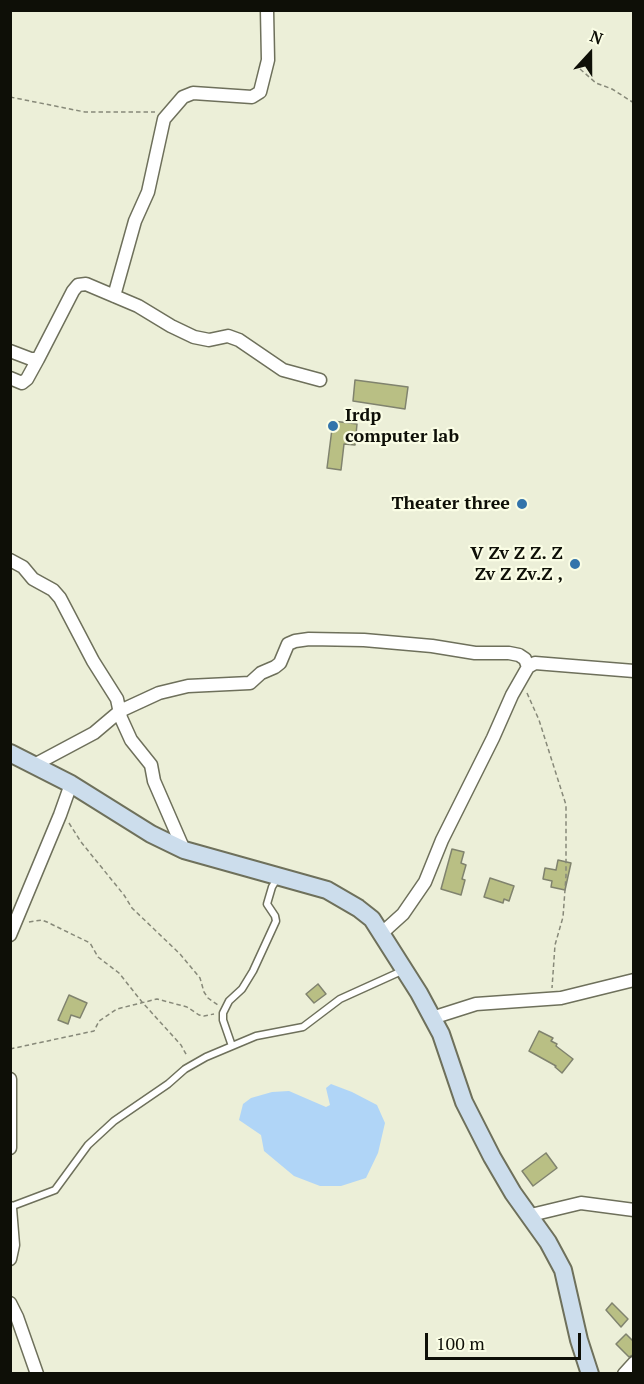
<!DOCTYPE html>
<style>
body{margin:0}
#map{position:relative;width:644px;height:1384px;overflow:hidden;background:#ecefd8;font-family:"PT Serif",serif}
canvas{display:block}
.frame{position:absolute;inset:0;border:12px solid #0e0f07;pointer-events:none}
.north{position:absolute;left:560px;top:24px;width:60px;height:60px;-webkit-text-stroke:4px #fafde5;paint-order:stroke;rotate:21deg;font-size:16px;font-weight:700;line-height:24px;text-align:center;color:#0e0f07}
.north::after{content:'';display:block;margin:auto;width:21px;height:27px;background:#0e0f07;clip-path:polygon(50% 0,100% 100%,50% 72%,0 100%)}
.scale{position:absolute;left:425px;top:1333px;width:156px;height:27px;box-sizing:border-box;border:3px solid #0e0f07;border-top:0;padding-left:8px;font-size:18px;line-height:21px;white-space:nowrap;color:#0e0f07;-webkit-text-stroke:4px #fafde5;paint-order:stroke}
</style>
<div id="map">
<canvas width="644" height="1384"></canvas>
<div class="frame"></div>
<div class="north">N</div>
<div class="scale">100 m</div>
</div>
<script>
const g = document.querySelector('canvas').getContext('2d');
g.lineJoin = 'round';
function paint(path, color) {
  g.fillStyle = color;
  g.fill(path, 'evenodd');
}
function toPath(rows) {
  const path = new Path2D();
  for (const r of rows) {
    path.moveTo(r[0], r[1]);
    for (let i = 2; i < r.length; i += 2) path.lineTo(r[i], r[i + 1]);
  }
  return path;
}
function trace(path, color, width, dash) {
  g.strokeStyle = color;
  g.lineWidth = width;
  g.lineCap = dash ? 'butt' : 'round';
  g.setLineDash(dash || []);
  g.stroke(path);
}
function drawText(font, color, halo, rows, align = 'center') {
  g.font = font + ' "PT Serif",serif';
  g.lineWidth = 4.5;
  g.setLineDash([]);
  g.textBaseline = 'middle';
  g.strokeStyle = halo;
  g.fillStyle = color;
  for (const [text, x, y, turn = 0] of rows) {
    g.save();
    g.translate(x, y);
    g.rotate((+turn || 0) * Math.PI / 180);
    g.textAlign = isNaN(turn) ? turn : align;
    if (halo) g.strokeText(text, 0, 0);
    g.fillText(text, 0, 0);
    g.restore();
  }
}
paint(toPath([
 [331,1084,352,1092,377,1105,385,1123,378,1153,366,1178,341,1186,320,1186,294,1176,264,1151,261,1135,239,1120,243,1104,251,1098,272,1092,289,1091,326,1107,330,1105,326,1088]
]), '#b0d5f7');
const building = toPath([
 [355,380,408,387,405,409,353,401,355,380],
 [333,421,357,424,355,445,344,444,341,470,327,468,333,421],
 [452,849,464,852,461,863,466,865,462,879,465,880,461,895,441,889,452,849],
 [558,860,571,863,565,890,551,887,552,881,543,879,545,868,556,870,558,860],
 [490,878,514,886,509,901,504,899,503,903,484,897,490,878],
 [318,984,326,994,314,1003,306,994,318,984],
 [69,995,87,1003,80,1018,71,1015,68,1024,58,1020,69,995],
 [539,1031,553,1038,551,1041,557,1044,556,1046,573,1059,562,1073,555,1067,556,1066,529,1051,539,1031],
 [546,1153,557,1168,533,1186,522,1171,546,1153],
 [612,1303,628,1319,621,1327,606,1310,612,1303],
 [626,1334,633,1341,633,1355,629,1357,616,1344,626,1334]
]);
paint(building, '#b9bf84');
trace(building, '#80836e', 1.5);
const lane = toPath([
 [232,1046,223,1020,223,1013,229,1001,242,989,253,971,276,921,275,916,267,904,272,887,278,877],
 [10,1207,55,1190,88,1145,114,1121,168,1084,185,1069,206,1057,256,1036,303,1027,340,999,404,970]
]);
const street = toPath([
 [114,296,135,221,148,192,164,119,183,97,193,93,252,97,260,92,268,60,267,10],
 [10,351,31,359,38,359,73,291,78,285,86,284,138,306,171,326,194,337,209,340,228,336,239,340,283,370,320,380],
 [10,378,22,383,27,379,38,359],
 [10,560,23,567,33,579,53,590,60,598,93,661,117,699,121,718,131,740,151,765,154,781,184,850],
 [34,765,94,733,120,711,159,693,188,686,250,683,261,673,275,667,280,663,288,644,295,641,309,639,364,640,432,646,475,653,509,653,519,655,525,659,528,667],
 [382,933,403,914,425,882,442,840,493,738,512,695,528,667,535,663,634,671],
 [10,935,60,815,71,784],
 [432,1018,476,1004,561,998,634,980],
 [10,1079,10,1148],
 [10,1208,13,1245,10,1259],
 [531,1215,581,1203,634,1210],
 [10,1303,17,1317,37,1374],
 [624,1374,634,1363]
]);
const secondary = toPath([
 [10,753,71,784,151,834,184,850,327,890,358,908,372,919,419,993,441,1034,464,1102,492,1157,513,1193,548,1242,563,1270,579,1340,590,1374]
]);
trace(lane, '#6e705b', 9);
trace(street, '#6e705b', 15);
trace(secondary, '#6e705b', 20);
trace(toPath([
 [580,69,596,83,612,89,634,103],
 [10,97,85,112,155,112],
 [527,693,539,720,566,805,566,876,563,917,555,945,552,988],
 [69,823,81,842,124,895,132,908,180,954,200,978,204,992,208,998,218,1005],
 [29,922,42,920,47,922,90,943,98,957,119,973,142,1002,181,1045,187,1056],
 [10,1049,94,1031,99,1021,117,1009,157,999,187,1007,199,1015,204,1016,214,1014]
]), '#878979', 1.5, [4.5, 3]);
trace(lane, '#fff', 6);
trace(street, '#fff', 12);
trace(secondary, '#ccddec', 16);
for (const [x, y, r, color] of [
 [333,426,6,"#3374ab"],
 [522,504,6,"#3374ab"],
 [575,564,6,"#3374ab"]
]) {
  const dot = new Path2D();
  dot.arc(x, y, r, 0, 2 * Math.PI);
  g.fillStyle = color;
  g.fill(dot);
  trace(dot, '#fafde5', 2);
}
drawText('bold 18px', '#0e0f07', '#fafde5', [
 ["Irdp",345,416,"left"],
 ["computer lab",345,437,"left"],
 ["Theater three",510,504],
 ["V Zv Z Z. Z",563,554],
 ["Zv Z Zv.Z ,",563,575]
], 'right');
</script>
